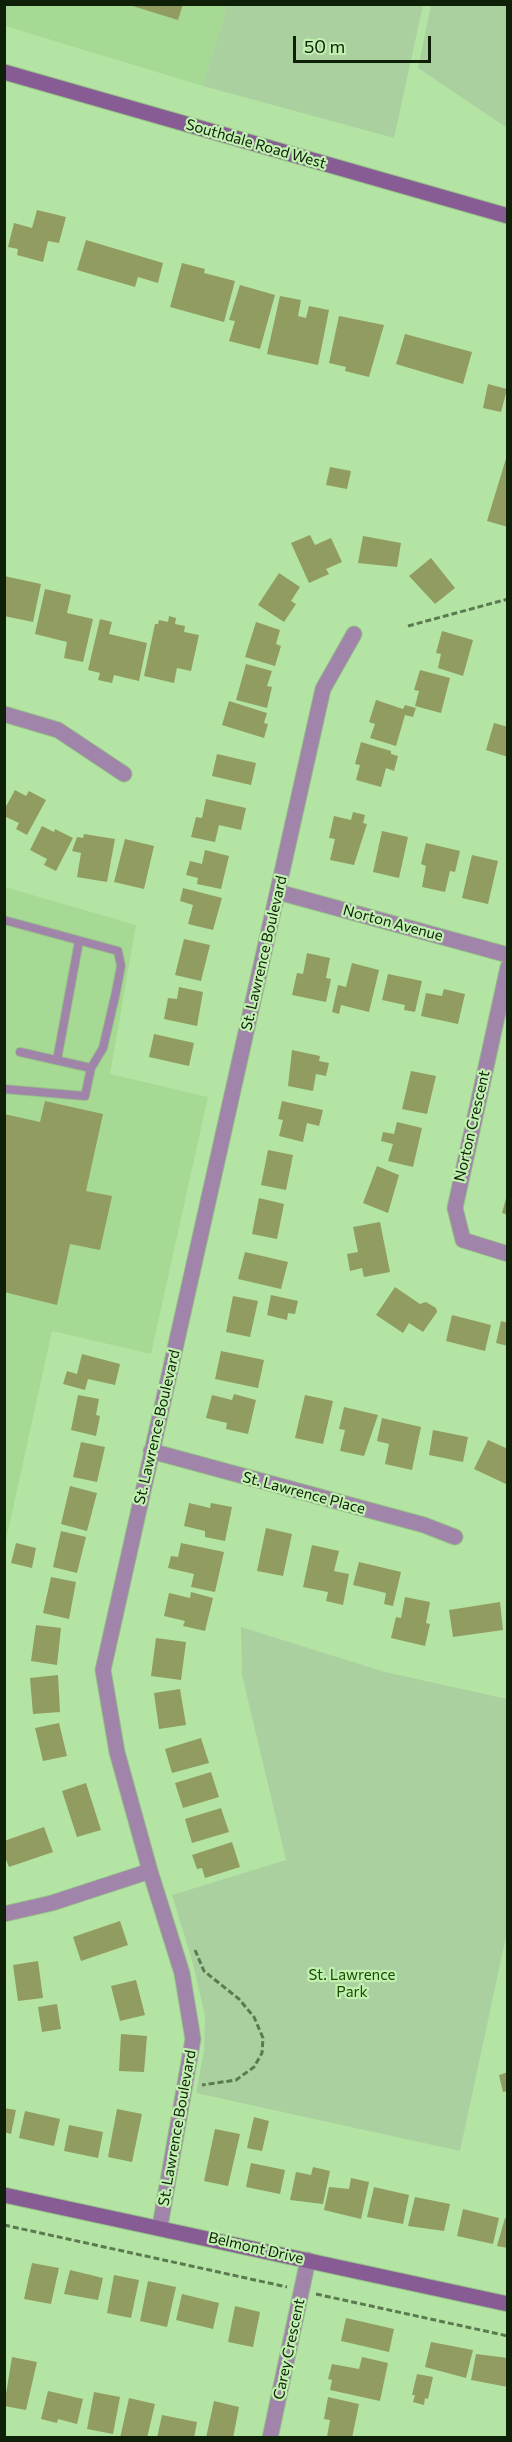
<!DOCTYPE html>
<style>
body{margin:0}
#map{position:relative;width:512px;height:2442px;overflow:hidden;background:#b4e4a4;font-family:Commissioner,sans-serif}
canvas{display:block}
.frame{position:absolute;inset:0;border:6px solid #0f2008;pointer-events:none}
.scale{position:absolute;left:293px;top:36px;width:138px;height:27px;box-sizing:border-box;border:3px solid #0f2008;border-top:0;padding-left:8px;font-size:18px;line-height:21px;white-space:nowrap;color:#0f2008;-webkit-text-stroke:4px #c1f1b0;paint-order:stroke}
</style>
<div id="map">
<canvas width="512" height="2442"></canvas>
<div class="frame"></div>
<div class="scale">50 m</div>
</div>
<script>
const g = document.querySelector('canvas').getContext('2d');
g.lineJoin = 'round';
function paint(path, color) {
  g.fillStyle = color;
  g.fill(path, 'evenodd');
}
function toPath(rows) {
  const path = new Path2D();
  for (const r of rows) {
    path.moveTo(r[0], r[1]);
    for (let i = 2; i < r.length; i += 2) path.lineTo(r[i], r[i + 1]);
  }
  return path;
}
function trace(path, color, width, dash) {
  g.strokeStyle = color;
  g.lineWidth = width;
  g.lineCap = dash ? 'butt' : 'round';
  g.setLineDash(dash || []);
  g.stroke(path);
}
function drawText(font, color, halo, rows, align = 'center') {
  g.font = font + ' Commissioner,sans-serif';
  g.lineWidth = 4.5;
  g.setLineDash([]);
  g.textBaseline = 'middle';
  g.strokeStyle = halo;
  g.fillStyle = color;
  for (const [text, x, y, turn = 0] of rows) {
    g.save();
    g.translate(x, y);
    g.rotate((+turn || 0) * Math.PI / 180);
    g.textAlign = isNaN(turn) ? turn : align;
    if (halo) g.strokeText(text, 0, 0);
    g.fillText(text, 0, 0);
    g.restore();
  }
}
paint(toPath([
 [4,5,227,5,203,86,5,26],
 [5,887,136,925,110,1074,208,1097,151,1354,52,1331,5,1545]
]), '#a6da94');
paint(toPath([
 [227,5,423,5,394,138,203,86],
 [431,5,507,5,507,128,418,68],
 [241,1627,385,1672,507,1699,507,1932,460,2151,196,2093,204,2050,205,2016,193,1964,172,1895,286,1860,242,1675]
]), '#abd09f');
paint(toPath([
 [126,4,183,4,178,20],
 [37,210,66,217,59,243,48,241,43,262,17,255,18,249,8,247,14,223,32,228],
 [86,240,163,263,158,283,138,277,135,287,77,270],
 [182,263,205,269,204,273,235,281,224,322,170,307],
 [240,285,275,295,260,349,229,341,235,321,229,320],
 [280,296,301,300,298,316,306,318,309,306,329,310,318,365,267,354],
 [339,316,384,325,369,377,345,371,346,367,329,363],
 [405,334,472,352,463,384,396,364],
 [488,384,507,389,501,412,483,408],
 [508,452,508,527,487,521],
 [330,467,351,471,347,489,326,485],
 [310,535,315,545,331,538,342,562,326,569,329,574,309,583,291,543],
 [363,536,401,543,397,567,358,563],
 [431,558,455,588,435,604,409,576],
 [279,573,300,587,291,601,296,604,284,622,258,605],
 [4,576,41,584,33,622,4,616],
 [45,589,71,595,67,613,93,619,83,662,64,658,67,642,35,634],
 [169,616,176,618,175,624,185,626,184,632,199,635,191,671,177,668,174,683,144,676,155,624,158,624,159,620,168,622],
 [100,619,112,622,109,634,147,643,139,681,114,675,112,683,98,680,100,673,88,670],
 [256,622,280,630,276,644,281,646,275,666,245,657],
 [442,631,473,640,463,676,438,668,441,654,436,653],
 [246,664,272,671,267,686,272,687,267,708,236,700],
 [420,670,450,678,441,713,415,706,419,691,414,690],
 [376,700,403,709,405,705,416,708,413,717,405,715,396,746,370,738,375,724,369,722],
 [229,701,267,713,264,723,268,724,264,738,222,725],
 [494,723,508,727,508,757,486,750],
 [361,742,391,751,391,754,398,756,394,771,386,768,381,787,356,780,360,765,355,764],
 [217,754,256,763,251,785,212,776],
 [15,790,26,796,29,791,46,800,27,835,16,829,19,823,4,816,4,810],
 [206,799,246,808,241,830,219,825,215,842,191,837,196,817,202,818],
 [353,812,365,815,363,823,367,824,354,865,330,860,335,839,329,838,334,816,351,820],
 [42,826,54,832,55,829,73,838,56,871,44,865,47,859,30,850],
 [382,831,408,837,399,878,373,872],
 [84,834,115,839,107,882,77,877,81,853,72,851,77,837,83,838],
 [125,839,154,846,144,889,114,882],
 [426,843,460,851,455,872,450,871,445,892,422,887,426,866,421,864],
 [205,850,229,856,221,889,197,884,198,878,186,875,190,861,202,864],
 [472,855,498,861,488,904,462,898],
 [183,888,222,898,213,930,188,924,193,905,180,901],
 [184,939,210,945,201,981,175,975],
 [307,953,330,958,326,978,331,979,326,1002,292,995,297,973,303,974],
 [352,963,379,970,369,1012,341,1005,339,1014,332,1012,338,985,346,987],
 [388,974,422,981,415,1012,404,1010,405,1005,382,1000],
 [179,987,203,992,197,1026,164,1019,168,998,177,999],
 [444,989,465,994,458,1024,421,1016,426,993,442,996],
 [154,1034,194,1043,189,1066,149,1057],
 [292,1050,320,1056,319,1061,329,1063,326,1076,316,1074,313,1091,288,1086],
 [411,1071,436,1076,427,1114,402,1109],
 [45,1101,103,1114,86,1191,112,1196,100,1250,70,1244,57,1305,4,1292,4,1114,40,1122],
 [282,1101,323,1110,319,1126,307,1123,303,1142,279,1136,283,1120,278,1119],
 [397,1122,422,1128,413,1167,388,1161,393,1144,381,1141,383,1132,394,1134],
 [268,1150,293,1155,286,1190,261,1185],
 [377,1166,399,1175,388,1213,363,1203],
 [508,1191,508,1215,502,1213],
 [259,1198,284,1204,277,1239,252,1234],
 [380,1222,390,1272,364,1277,362,1268,350,1271,347,1254,358,1252,353,1227],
 [245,1252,288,1262,281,1289,238,1279],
 [395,1287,420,1304,426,1302,436,1308,437,1312,423,1332,409,1323,403,1333,376,1315],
 [271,1295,298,1301,295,1314,288,1313,287,1320,267,1315],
 [233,1296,258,1301,250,1337,226,1332],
 [452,1315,491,1325,485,1351,446,1341],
 [501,1321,508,1323,508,1346,496,1343],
 [221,1351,264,1360,258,1388,215,1379],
 [82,1354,120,1364,115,1385,88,1379,85,1390,63,1384,67,1371,77,1374],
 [234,1394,256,1400,248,1434,226,1429,227,1423,206,1418,212,1395,232,1400],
 [78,1395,99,1399,96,1415,100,1416,96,1436,71,1430],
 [305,1395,333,1401,323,1444,295,1438],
 [344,1407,378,1415,364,1456,340,1451,345,1430,339,1429],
 [382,1418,421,1427,412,1470,385,1464,389,1444,377,1441],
 [433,1430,468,1437,463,1462,429,1455],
 [488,1440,508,1449,508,1485,474,1469],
 [81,1442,105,1447,97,1482,73,1477],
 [70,1486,97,1493,87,1531,61,1524],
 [189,1503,210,1508,211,1503,232,1507,225,1541,205,1537,205,1531,184,1526],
 [266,1528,292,1534,283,1576,257,1571],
 [61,1531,86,1537,77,1573,53,1567],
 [16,1543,36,1548,32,1568,11,1563],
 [181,1543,224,1552,215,1592,191,1587,194,1574,168,1568,171,1556,178,1557],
 [312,1545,339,1551,334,1571,349,1574,343,1605,326,1601,328,1592,303,1587],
 [359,1562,401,1572,393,1606,384,1604,386,1593,353,1585],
 [51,1577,76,1582,69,1619,43,1613],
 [191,1592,213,1598,205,1631,183,1626,185,1621,164,1616,169,1593,190,1598],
 [405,1597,430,1602,426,1623,430,1624,425,1646,391,1638,396,1617,401,1618],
 [500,1602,503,1630,453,1637,449,1610],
 [36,1625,61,1628,57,1665,31,1661],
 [156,1638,186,1642,181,1680,151,1676],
 [58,1675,60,1712,33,1714,30,1678],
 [180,1689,186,1725,159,1729,154,1693],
 [59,1723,67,1756,43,1761,35,1728],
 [201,1738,209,1763,172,1773,165,1749],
 [211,1772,219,1797,183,1808,175,1783],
 [86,1783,101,1830,77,1837,62,1791],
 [221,1808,229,1832,192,1843,185,1819],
 [44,1827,53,1852,9,1867,4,1855,4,1841],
 [232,1842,240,1867,205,1878,202,1868,197,1869,192,1855],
 [120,1921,128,1945,81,1961,73,1937],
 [38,1961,43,1998,18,2001,13,1965],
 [136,1980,145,2015,120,2021,111,1986],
 [57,2004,61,2029,42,2032,38,2007],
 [121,2034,147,2036,144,2072,119,2071],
 [508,2072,508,2091,503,2092,499,2075],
 [4,2108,16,2110,11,2134,4,2132],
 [117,2109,142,2114,132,2162,108,2157],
 [25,2111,60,2119,54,2146,19,2138],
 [254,2117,269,2121,262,2151,247,2148],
 [69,2125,103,2132,98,2158,64,2151],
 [215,2129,240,2134,228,2186,204,2181],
 [251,2163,285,2170,280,2194,246,2187],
 [313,2167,330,2171,323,2204,290,2200,296,2172,311,2175],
 [351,2178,369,2182,361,2219,324,2210,329,2187,349,2189],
 [374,2187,409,2195,403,2224,367,2217],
 [415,2197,450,2204,444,2231,408,2226],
 [463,2209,499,2218,493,2244,457,2236],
 [505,2218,508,2219,508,2248,497,2246],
 [32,2263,59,2268,51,2304,24,2299],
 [70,2270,103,2278,98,2300,64,2294],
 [114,2275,139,2280,131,2318,107,2313],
 [148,2281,176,2287,167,2327,140,2321],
 [182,2294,219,2303,213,2329,176,2320],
 [235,2306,260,2312,253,2347,228,2342],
 [346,2318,394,2329,389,2352,341,2341],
 [431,2342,473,2350,466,2378,425,2367],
 [476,2354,508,2358,508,2387,471,2380],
 [12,2357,37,2362,26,2410,4,2406],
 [362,2357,388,2363,380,2401,330,2390,332,2380,328,2379,332,2364,359,2369],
 [417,2374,433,2377,428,2399,425,2398,424,2405,413,2402,415,2395,412,2395],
 [48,2391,83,2399,77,2424,58,2419,57,2423,41,2419],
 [94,2392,120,2397,113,2434,87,2429],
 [328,2397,359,2404,352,2438,327,2437,330,2420,324,2419],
 [129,2398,155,2404,147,2438,120,2438],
 [214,2401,239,2407,233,2438,206,2438],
 [162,2415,197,2422,194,2438,157,2438]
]), '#909c60');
const lane = toPath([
 [4,920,118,951,121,966,116,992,103,1048,91,1068],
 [57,1060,79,941],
 [4,1089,85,1096,91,1068,20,1052]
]);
const street = toPath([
 [4,714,58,730,124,774],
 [278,892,508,955],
 [508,967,455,1208,463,1240,508,1254],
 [151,1451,424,1525,455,1537],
 [4,1914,52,1903,150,1871],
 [160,2226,193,2039,182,1973,150,1871,117,1752,103,1670,323,689,354,634],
 [270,2438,308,2260]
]);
const secondary = toPath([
 [4,72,508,216],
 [4,2195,508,2304]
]);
trace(lane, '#96c188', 10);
trace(street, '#96c188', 17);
trace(secondary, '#96c188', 17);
trace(toPath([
 [408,626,508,599],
 [195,1950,204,1971,239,1999,254,2017,263,2038,262,2053,254,2067,236,2080,202,2085],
 [4,2225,287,2287],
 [316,2294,508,2336]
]), '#5b7a50', 3, [6, 3]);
trace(lane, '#a184aa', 8);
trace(street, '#a184aa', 15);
trace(secondary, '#875c94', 15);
drawText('15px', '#0f2008', '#c1f1b0', [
 ["Southdale Road West",256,144,16],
 ["Norton Avenue",393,923,15],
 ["St. Lawrence Boulevard",264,953,-77],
 ["Norton Crescent",472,1126,-77],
 ["St. Lawrence Boulevard",157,1427,-77],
 ["St. Lawrence Place",304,1493,15],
 ["St. Lawrence Boulevard",177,2128,-80],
 ["Belmont Drive",256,2248,13],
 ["Carey Crescent",289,2349,-78]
]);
drawText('15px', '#1b4c00', '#c1f1b0', [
 ["St. Lawrence",352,1975],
 ["Park",352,1992]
]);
</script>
